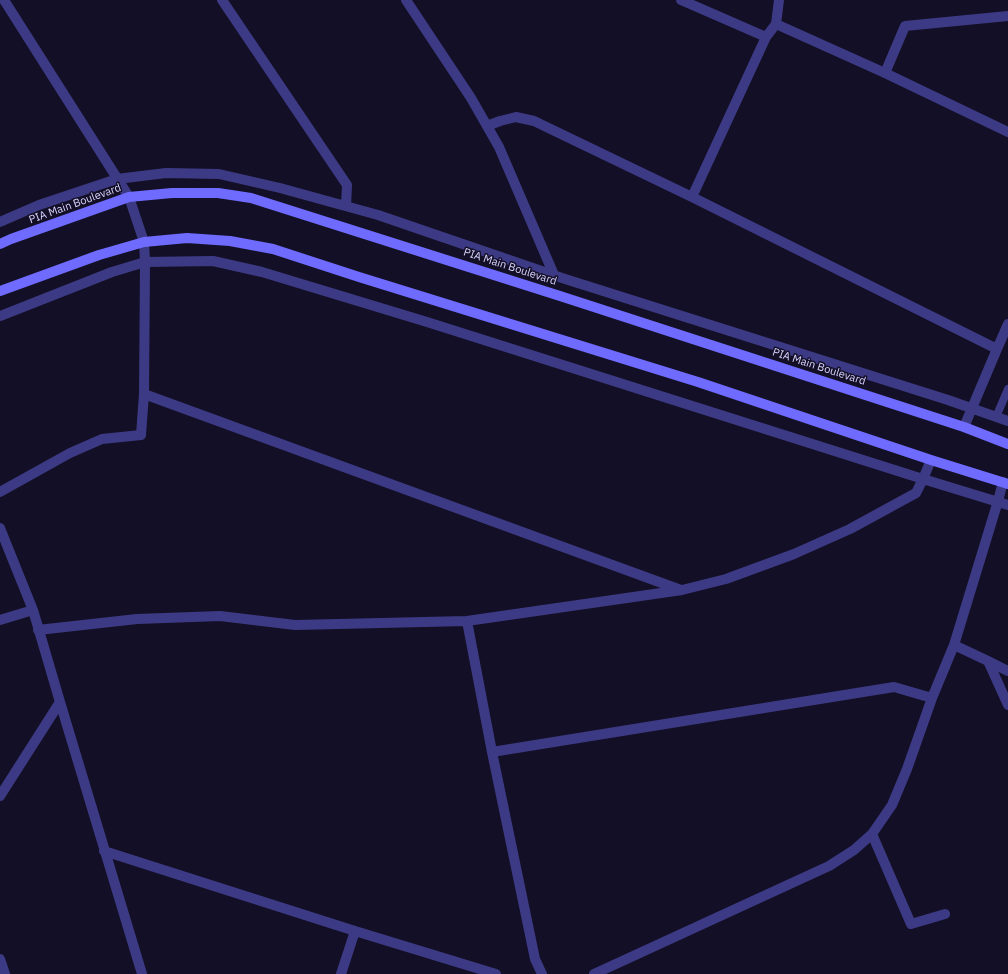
<!DOCTYPE html>
<style>
body{margin:0}
canvas{display:block;background:#130f26}
</style>
<canvas width="1008" height="974"></canvas>
<script>
const g = document.querySelector('canvas').getContext('2d');
g.lineJoin = 'round';
function toPath(rows) {
  const path = new Path2D();
  for (const r of rows) {
    path.moveTo(r[0], r[1]);
    for (let i = 2; i < r.length; i += 2) path.lineTo(r[i], r[i + 1]);
  }
  return path;
}
function trace(path, color, width, dash) {
  g.strokeStyle = color;
  g.lineWidth = width;
  g.lineCap = dash ? 'butt' : 'round';
  g.setLineDash(dash || []);
  g.stroke(path);
}
function drawText(font, color, halo, rows, align = 'center') {
  g.font = font + ' "IBM Plex Sans",sans-serif';
  g.lineWidth = 3;
  g.setLineDash([]);
  g.textBaseline = 'middle';
  g.strokeStyle = halo;
  g.fillStyle = color;
  for (const [text, x, y, turn = 0] of rows) {
    g.save();
    g.translate(x, y);
    g.rotate((+turn || 0) * Math.PI / 180);
    g.textAlign = isNaN(turn) ? turn : align;
    if (halo) g.strokeText(text, 0, 0);
    g.fillText(text, 0, 0);
    g.restore();
  }
}
trace(toPath([
 [996,417,1008,389]
]), '#3d3a85', 8);
trace(toPath([
 [222,0,347,185,346,206],
 [406,0,471,98,499,147,554,275],
 [681,0,766,37],
 [885,73,905,26,1008,16],
 [487,126,500,121,516,117,534,121,692,197,997,349,964,427],
 [692,197,766,37,776,24],
 [0,222,39,205,117,179,166,173,219,174,280,188,378,215,562,278,948,400,1008,421],
 [0,316,112,272,145,262,213,261,262,272,427,322,923,479,1008,505],
 [997,349,1008,324],
 [144,394,681,590],
 [0,492,70,453,102,439,141,435,144,394,145,262,144,242,129,197,4,0],
 [0,528,33,610,60,702,142,974],
 [0,620,33,610],
 [467,621,492,752,535,959,542,974],
 [38,630,137,619,220,616,295,625,467,621,682,590,726,579,794,554,850,529,916,493,923,479,931,460],
 [954,645,988,661,1008,705],
 [988,661,1008,671],
 [492,752,894,687,932,698],
 [0,796,60,702],
 [872,834,911,924,945,914],
 [104,851,355,931,496,974],
 [0,959,5,974],
 [341,974,355,931],
 [594,974,829,866,854,850,872,834,892,805,907,769,932,698,954,645,998,501,1003,482]
]), '#3d3a85', 10);
trace(toPath([
 [779,0,776,24,885,73,1008,132]
]), '#3d3a85', 10);
trace(toPath([
 [0,244,11,239,129,197,172,193,218,193,251,198,560,296,964,427,1008,444],
 [0,291,99,255,144,242,187,238,230,241,273,249,359,277,698,382,931,460,1008,484]
]), '#6f6bff', 10);
drawText('11px', '#d9d4ff', '#130f26', [
 ["PIA Main Boulevard",75,204,-20],
 ["PIA Main Boulevard",510,267,18],
 ["PIA Main Boulevard",819,367,18]
]);
</script>
